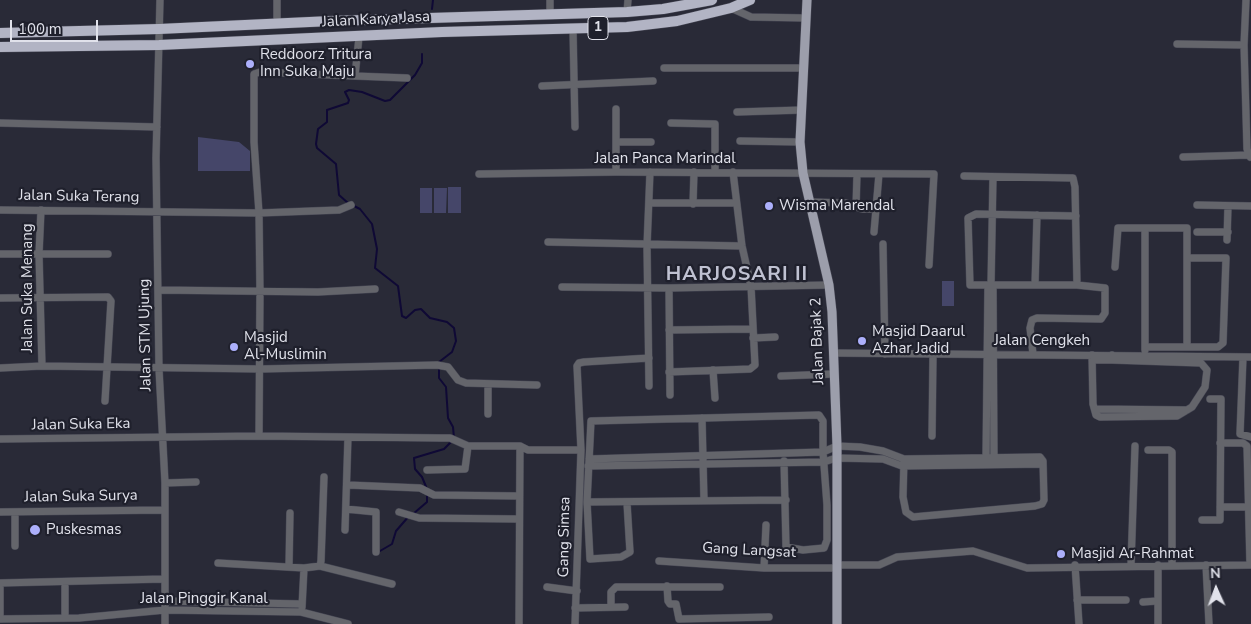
<!DOCTYPE html>
<style>
body{margin:0}
#map{position:relative;width:1251px;height:624px;overflow:hidden;background:#292a37;font-family:"Nunito Sans",sans-serif}
canvas{display:block}
.north{position:absolute;left:1191px;top:564px;width:50px;height:50px;-webkit-text-stroke:4px #1f202c;paint-order:stroke;rotate:358deg;font-size:14px;font-weight:700;line-height:20px;text-align:center;color:#e1e2eb}
.north::after{content:'';display:block;margin:auto;width:18px;height:22px;background:#e1e2eb;clip-path:polygon(50% 0,100% 100%,50% 72%,0 100%)}
.scale{position:absolute;left:10px;top:20px;width:88px;height:22px;box-sizing:border-box;border:2px solid #e1e2eb;border-top:0;padding-left:6px;font-size:15px;line-height:18px;white-space:nowrap;color:#e1e2eb;-webkit-text-stroke:4px #1f202c;paint-order:stroke}
</style>
<div id="map">
<canvas width="1251" height="624"></canvas>
<div class="north">N</div>
<div class="scale">100 m</div>
</div>
<script>
const g = document.querySelector('canvas').getContext('2d');
g.lineJoin = 'round';
function paint(path, color) {
  g.fillStyle = color;
  g.fill(path, 'evenodd');
}
function toPath(rows) {
  const path = new Path2D();
  for (const r of rows) {
    path.moveTo(r[0], r[1]);
    for (let i = 2; i < r.length; i += 2) path.lineTo(r[i], r[i + 1]);
  }
  return path;
}
function trace(path, color, width, dash) {
  g.strokeStyle = color;
  g.lineWidth = width;
  g.lineCap = dash ? 'butt' : 'round';
  g.setLineDash(dash || []);
  g.stroke(path);
}
function drawText(font, color, halo, rows, align = 'center') {
  g.font = font + ' "Nunito Sans",sans-serif';
  g.lineWidth = 4.5;
  g.setLineDash([]);
  g.textBaseline = 'middle';
  g.strokeStyle = halo;
  g.fillStyle = color;
  for (const [text, x, y, turn = 0] of rows) {
    g.save();
    g.translate(x, y);
    g.rotate((+turn || 0) * Math.PI / 180);
    g.textAlign = isNaN(turn) ? turn : align;
    if (halo) g.strokeText(text, 0, 0);
    g.fillText(text, 0, 0);
    g.restore();
  }
}
paint(toPath([
 [198,137,239,142,250,151,250,171,198,171],
 [448,187,461,187,461,213,448,213],
 [420,188,432,188,432,213,420,213],
 [434,188,447,188,446,213,434,213],
 [942,281,954,281,954,306,942,306]
]), '#454669');
trace(toPath([
 [432,9,433,0],
 [348,203,339,195,336,164,317,148,316,144,318,129,327,122,327,110,348,103,349,100,345,92,349,90,362,92,385,101,390,100,415,75,422,63,422,54],
 [352,205,360,209,372,224,377,249,375,268,398,286,402,316,406,318,415,310,421,309,430,318,447,322,454,328,456,341,452,352,439,362],
 [439,367,439,378,446,387,448,418,453,427,454,438],
 [427,489,422,477,415,469,414,458,444,449,451,442],
 [413,514,427,502,427,493],
 [380,551,392,544,396,531,409,516]
]), '#0f0935', 2);
const minor = toPath([
 [160,0,156,158,159,369,165,483,165,624],
 [550,0,550,15],
 [1246,0,1244,45,1247,149,1249,155,1251,155],
 [731,8,751,17,806,18],
 [627,12,628,0],
 [277,24,277,0],
 [573,29,575,127],
 [1177,44,1244,45],
 [664,68,804,68],
 [355,76,407,78],
 [542,86,653,81],
 [616,109,616,172],
 [737,112,802,110],
 [0,123,157,127],
 [671,123,715,124,715,172],
 [740,141,800,142],
 [616,142,651,142],
 [1183,157,1249,155,1250,157],
 [479,174,616,172,934,174,929,265],
 [964,176,1073,178,1075,187,1077,285],
 [810,202,846,203,862,209,875,209],
 [650,203,736,203],
 [693,204,694,172],
 [1197,205,1251,206],
 [856,207,857,174],
 [0,210,259,213,339,210,351,205],
 [41,210,39,254,42,366],
 [1145,228,1145,350],
 [874,232,879,174],
 [1197,232,1228,232],
 [1227,240,1228,206],
 [548,242,742,246],
 [883,244,885,354],
 [0,254,108,254],
 [1115,267,1118,228,1187,228,1187,347],
 [991,285,993,177],
 [993,285,994,458],
 [1035,285,1037,215],
 [562,287,669,288,829,285],
 [669,288,670,395],
 [159,290,318,292,375,289],
 [0,298,108,297,111,301,105,401],
 [669,330,752,329],
 [753,338,775,337],
 [1145,347,1218,347,1223,343,1226,258,1187,258],
 [833,353,1251,357],
 [1033,354,1030,328,1032,320,1037,318,1101,319,1105,313,1105,288,1077,285,970,285,968,218,976,214,1076,216],
 [1092,355,1093,404,1096,415,1100,417,1177,416,1192,407,1205,387,1207,370,1201,363,1112,360,1112,355],
 [1243,357,1240,434,1251,437],
 [1092,360,1112,360],
 [0,368,42,366,261,369,437,365,448,367,458,380,466,383,537,385],
 [713,370,715,398],
 [669,372,750,369,755,365,751,286,742,246,733,172],
 [781,376,833,374],
 [488,384,488,414],
 [649,386,647,246,650,172],
 [1095,409,1187,410],
 [702,418,704,500],
 [259,436,260,292,259,213,254,142,254,74,260,72,355,76,359,37],
 [932,436,933,356],
 [0,439,259,436,441,438,450,438,468,446,520,446,528,450,581,450],
 [1220,443,1243,443,1247,446,1250,565],
 [1148,450,1169,450,1172,452,1172,565],
 [986,458,988,286],
 [589,459,823,452,837,446,860,447,883,451,904,459,1040,457,1043,461,1044,500,1042,504,1035,506,913,517,906,512,903,497,904,459],
 [588,466,824,462,836,458,883,459,902,466,1043,464],
 [427,470,465,469,468,446],
 [165,483,196,482],
 [348,485,420,488,434,495,519,496],
 [587,502,786,500],
 [627,503,630,552,621,557,590,559,587,502,591,421,819,415,823,421,823,452,827,505,827,540,824,548,803,550,786,547,784,461],
 [1220,507,1248,507],
 [346,509,376,512,376,552],
 [0,512,163,510],
 [399,512,419,518,518,519],
 [1202,520,1220,520,1221,399,1210,399],
 [345,530,348,437],
 [15,546,15,512],
 [659,561,764,568,838,568],
 [218,563,304,568,302,607],
 [838,565,879,565,897,557,973,551,1027,568,1251,565],
 [1075,565,1079,624],
 [1131,565,1135,446],
 [1158,565,1158,624],
 [1206,565,1209,624],
 [289,566,290,513],
 [320,566,392,584],
 [304,568,320,566,321,561,324,477],
 [764,568,766,525],
 [65,582,65,618],
 [0,583,163,579],
 [0,585,0,619],
 [667,586,668,601,670,604,676,604,679,619,769,617],
 [547,587,577,591],
 [1077,600,1126,600],
 [164,601,302,604],
 [1143,602,1157,601],
 [611,607,611,592,616,587,720,587],
 [575,608,625,607],
 [0,619,79,618,165,610,301,612,348,624],
 [519,624,520,446],
 [575,624,581,450,577,366,579,363,584,362,649,358]
]);
const major = toPath([
 [807,0,800,142,803,173,829,285,832,312,837,446,837,624]
]);
const highway = toPath([
 [0,33,159,29,331,21,627,12,663,9,712,0],
 [0,47,159,45,442,32,627,27,677,21,731,8,750,0]
]);
trace(minor, '#464754', 8);
trace(major, '#464754', 10);
trace(highway, '#464754', 11);
trace(minor, '#64656b', 7);
trace(major, '#9c9eab', 9);
trace(highway, '#b2b4c4', 10);
for (const [x, y, r, color] of [
 [250,64,5,"#acaffb"],
 [769,206,5,"#acaffb"],
 [862,341,5,"#acaffb"],
 [234,347,5,"#acaffb"],
 [35,530,6,"#acaffb"],
 [1061,554,5,"#acaffb"]
]) {
  const dot = new Path2D();
  dot.arc(x, y, r, 0, 2 * Math.PI);
  g.fillStyle = color;
  g.fill(dot);
  trace(dot, '#1f202c', 2);
}
for (const [x, y, w] of [
 [598,28,20]
]) {
  const box = new Path2D();
  box.roundRect(x - w / 2, y - 11.5, w, 23, 4);
  g.fillStyle = '#1f202c';
  g.fill(box);
  trace(box, '#e1e2eb', 1);
}
drawText('bold 14px', '#e1e2eb', null, [
 ["1",598,28]
]);
drawText('15px', '#e1e2eb', '#1f202c', [
 ["Jalan Karya Jasa",376,20,-3],
 ["Jalan Panca Marindal",665,159],
 ["Jalan Suka Terang",79,197,1],
 ["Jalan Suka Menang",28,288,-90],
 ["Jalan STM Ujung",146,335,-91],
 ["Jalan Bajak 2",818,341,-92],
 ["Jalan Cengkeh",1042,341],
 ["Jalan Suka Eka",81,425,-1],
 ["Jalan Suka Surya",81,497,-1],
 ["Gang Simsa",565,537,-89],
 ["Gang Langsat",749,551,3],
 ["Jalan Pinggir Kanal",204,599]
]);
drawText('15px', '#e1e2eb', '#1f202c', [
 ["Reddoorz Tritura",260,55],
 ["Inn Suka Maju",260,72],
 ["Wisma Marendal",779,206],
 ["Masjid Daarul",872,332],
 ["Azhar Jadid",872,349],
 ["Masjid",244,338],
 ["Al-Muslimin",244,355],
 ["Puskesmas",46,530],
 ["Masjid Ar-Rahmat",1071,554]
], 'left');
g.letterSpacing = '1px';
drawText('bold 20px', '#c0c2d2', '#1f202c', [
 ["HARJOSARI II",737,275]
]);
g.letterSpacing = '0px';
</script>
